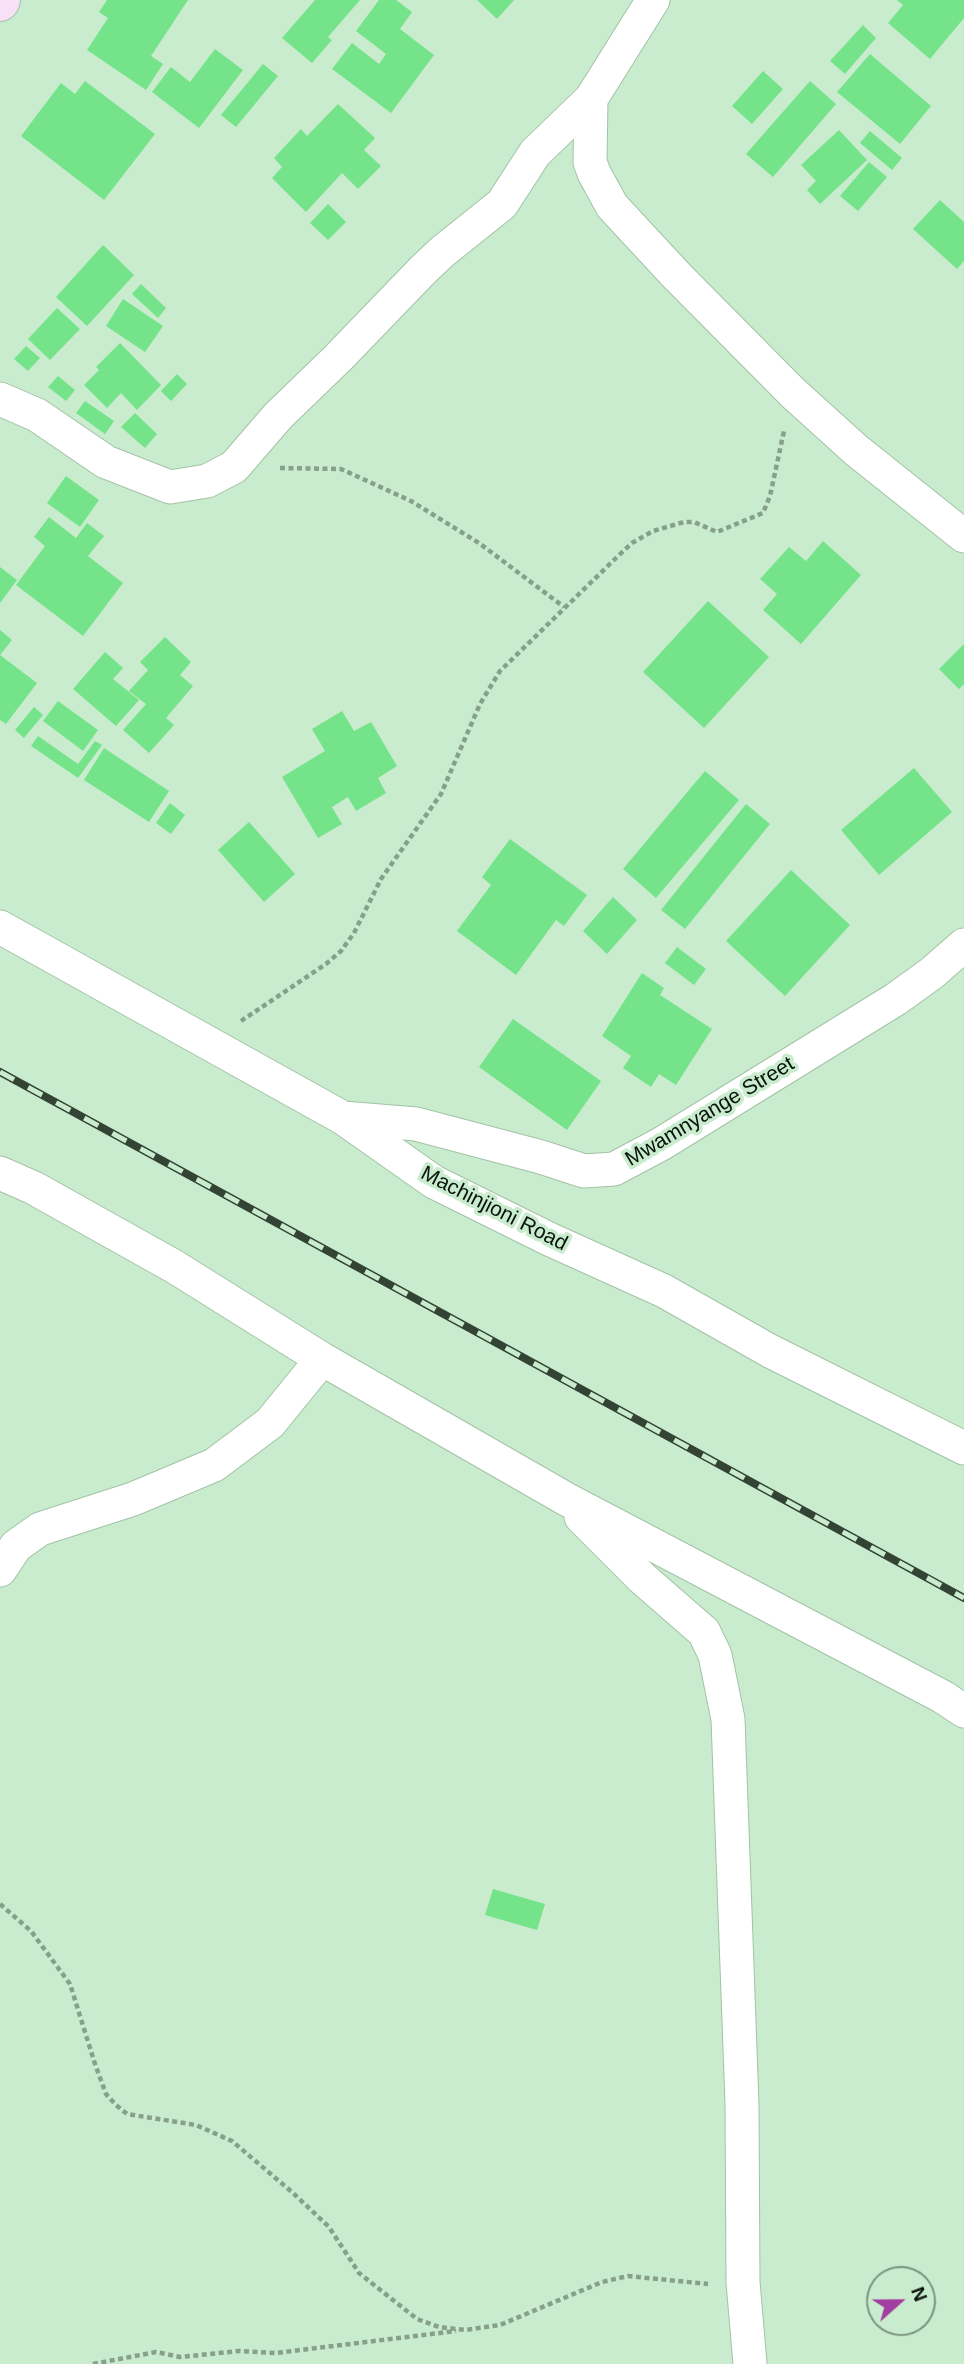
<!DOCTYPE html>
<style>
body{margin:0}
#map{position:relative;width:964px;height:2364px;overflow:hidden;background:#caecce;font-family:Helvetica,sans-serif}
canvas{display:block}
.north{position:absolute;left:866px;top:2266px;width:70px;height:70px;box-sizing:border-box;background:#caecce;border:2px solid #7c957f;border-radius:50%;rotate:69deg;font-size:19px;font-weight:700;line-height:28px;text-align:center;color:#081309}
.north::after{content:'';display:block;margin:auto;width:24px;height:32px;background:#a23da1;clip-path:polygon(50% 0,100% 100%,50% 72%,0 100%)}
</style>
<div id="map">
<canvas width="964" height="2364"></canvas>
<div class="north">N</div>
</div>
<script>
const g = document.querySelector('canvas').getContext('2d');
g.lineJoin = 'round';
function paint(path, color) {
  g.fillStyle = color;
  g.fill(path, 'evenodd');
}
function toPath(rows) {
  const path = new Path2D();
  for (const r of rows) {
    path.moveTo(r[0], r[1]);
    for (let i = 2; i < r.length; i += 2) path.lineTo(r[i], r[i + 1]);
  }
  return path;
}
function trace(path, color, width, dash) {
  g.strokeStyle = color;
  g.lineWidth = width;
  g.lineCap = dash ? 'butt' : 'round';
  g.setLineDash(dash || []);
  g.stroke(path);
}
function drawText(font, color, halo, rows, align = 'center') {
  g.font = font + ' Helvetica,sans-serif';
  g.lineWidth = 7;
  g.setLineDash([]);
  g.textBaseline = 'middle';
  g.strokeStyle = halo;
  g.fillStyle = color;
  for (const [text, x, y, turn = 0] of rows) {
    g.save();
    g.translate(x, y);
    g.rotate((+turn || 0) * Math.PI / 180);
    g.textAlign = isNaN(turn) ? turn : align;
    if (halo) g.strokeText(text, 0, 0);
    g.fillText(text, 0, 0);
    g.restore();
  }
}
paint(toPath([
 [107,0,188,0,151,56,163,64,146,90,87,50,108,18,99,12],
 [315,0,360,0,328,37,332,40,312,63,282,38],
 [379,0,396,0,412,12,400,29,434,55,391,113,332,69,352,43,379,64,386,54,356,31],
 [477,0,514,0,497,19],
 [897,0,964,0,964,18,930,59,888,23,903,5],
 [863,25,876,38,845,74,830,61],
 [215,49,243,70,199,128,152,92,171,67,190,82],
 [870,54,931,106,900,144,837,92],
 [263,64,278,76,236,127,221,115],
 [763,71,783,89,752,124,732,106],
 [85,81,155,134,104,200,21,136,61,83,75,94],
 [810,81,836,104,773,177,746,154],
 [338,104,375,138,364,150,381,166,358,189,342,173,306,212,272,178,282,167,274,158,301,129,307,136],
 [839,130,867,160,820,204,807,190,816,181,801,165],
 [870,131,902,158,892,170,860,143],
 [869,162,887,177,858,211,840,196],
 [940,200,964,222,964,261,957,269,913,229],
 [328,204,346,222,328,240,310,223],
 [103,245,134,275,87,326,56,297],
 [141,284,166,308,158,318,132,294],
 [123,299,163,326,145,352,106,326],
 [57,308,80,329,50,360,28,339],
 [120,343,161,385,137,410,121,393,107,408,84,385,99,370,96,367],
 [26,346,40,358,28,371,14,359],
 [177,374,187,384,171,401,161,391],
 [58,376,75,390,66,401,48,387],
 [85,401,114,421,105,434,76,413],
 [135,413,157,434,145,448,121,427],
 [66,476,99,500,80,527,47,503],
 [49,517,76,538,87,523,104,536,88,556,123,583,83,636,16,585,45,546,34,537],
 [823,541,861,575,801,644,763,610,777,594,760,579,789,547,806,561],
 [0,567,17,580,0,603],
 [708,601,769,657,704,728,643,672],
 [0,630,12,640,0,655],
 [165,637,191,662,180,675,193,686,166,718,174,725,149,753,123,730,146,704,129,691,148,670,140,662],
 [964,644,964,684,959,689,939,669],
 [105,652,123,668,113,679,139,700,116,726,73,689],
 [0,655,37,683,6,724,0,720],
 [58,701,98,730,83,751,43,721],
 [34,707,43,715,24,738,15,730],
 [342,711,354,731,371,722,397,766,378,778,386,793,356,811,348,797,332,807,342,824,318,838,282,777,325,751,312,729],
 [38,736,78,764,95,741,102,745,78,778,31,746],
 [104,748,169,791,149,822,84,780],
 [914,768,952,812,879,875,841,830],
 [705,771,739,800,656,898,623,869],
 [170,803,185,815,171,834,156,823],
 [746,804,770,824,685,929,661,910],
 [249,822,295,874,264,902,218,850],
 [510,839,587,895,564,926,556,920,516,975,457,931,491,885,482,877],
 [791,870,850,925,785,996,726,941],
 [613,897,637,920,607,954,583,931],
 [677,947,706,969,694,985,665,963],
 [642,973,664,988,660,995,712,1029,676,1085,659,1074,651,1087,623,1068,631,1056,602,1036],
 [513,1019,601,1081,567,1130,479,1067],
 [493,1889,545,1904,537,1930,485,1915]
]), '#74e38a');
const street = toPath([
 [591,99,590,162,594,173,612,206,677,276,793,393,856,450,964,536],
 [0,399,37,415,106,462,170,487,207,481,234,467,278,416,338,358,422,271,442,252,502,204,535,153,591,99,653,0],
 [0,927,343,1118,434,1182,549,1239,664,1291,770,1351,964,1448],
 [343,1118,416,1124,541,1157,584,1171,614,1169,661,1144,896,999,932,973,964,945],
 [0,1173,34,1188,175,1267,322,1359,566,1499,943,1697,964,1711],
 [581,1517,642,1578,704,1632,715,1655,728,1719,742,2104,743,2282,750,2364],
 [0,1570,16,1546,40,1529,133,1499,214,1465,270,1423,322,1359]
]);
const secondary = toPath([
 [0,2,1,0]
]);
trace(street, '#a2c3a5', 35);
trace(secondary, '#a2c3a5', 40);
trace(toPath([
 [280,468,341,469,411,501,479,543,564,607],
 [241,1021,326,964,341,951,354,933,381,879,441,794,480,704,500,671,616,558,632,543,653,531,684,522,694,522,717,532,763,513,770,496,784,431],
 [0,1904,31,1931,70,1984,95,2064,106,2094,116,2105,127,2114,196,2125,232,2141,292,2192,329,2227,359,2273,417,2319,439,2327,465,2330,500,2325,602,2282,628,2276,708,2284],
 [93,2364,156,2352,180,2357,239,2351,276,2353,456,2331]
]), '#86a089', 4.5, [5, 3.5]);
trace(street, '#fff', 33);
trace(secondary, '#f8e1f7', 38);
const rail = toPath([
 [0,1072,964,1598]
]);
trace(rail, '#334334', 8);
trace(rail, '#caecce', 5, [16]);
drawText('21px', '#081309', '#caecce', [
 ["Mwamnyange Street",710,1112,-31],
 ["Machinjioni Road",494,1209,27]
]);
</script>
